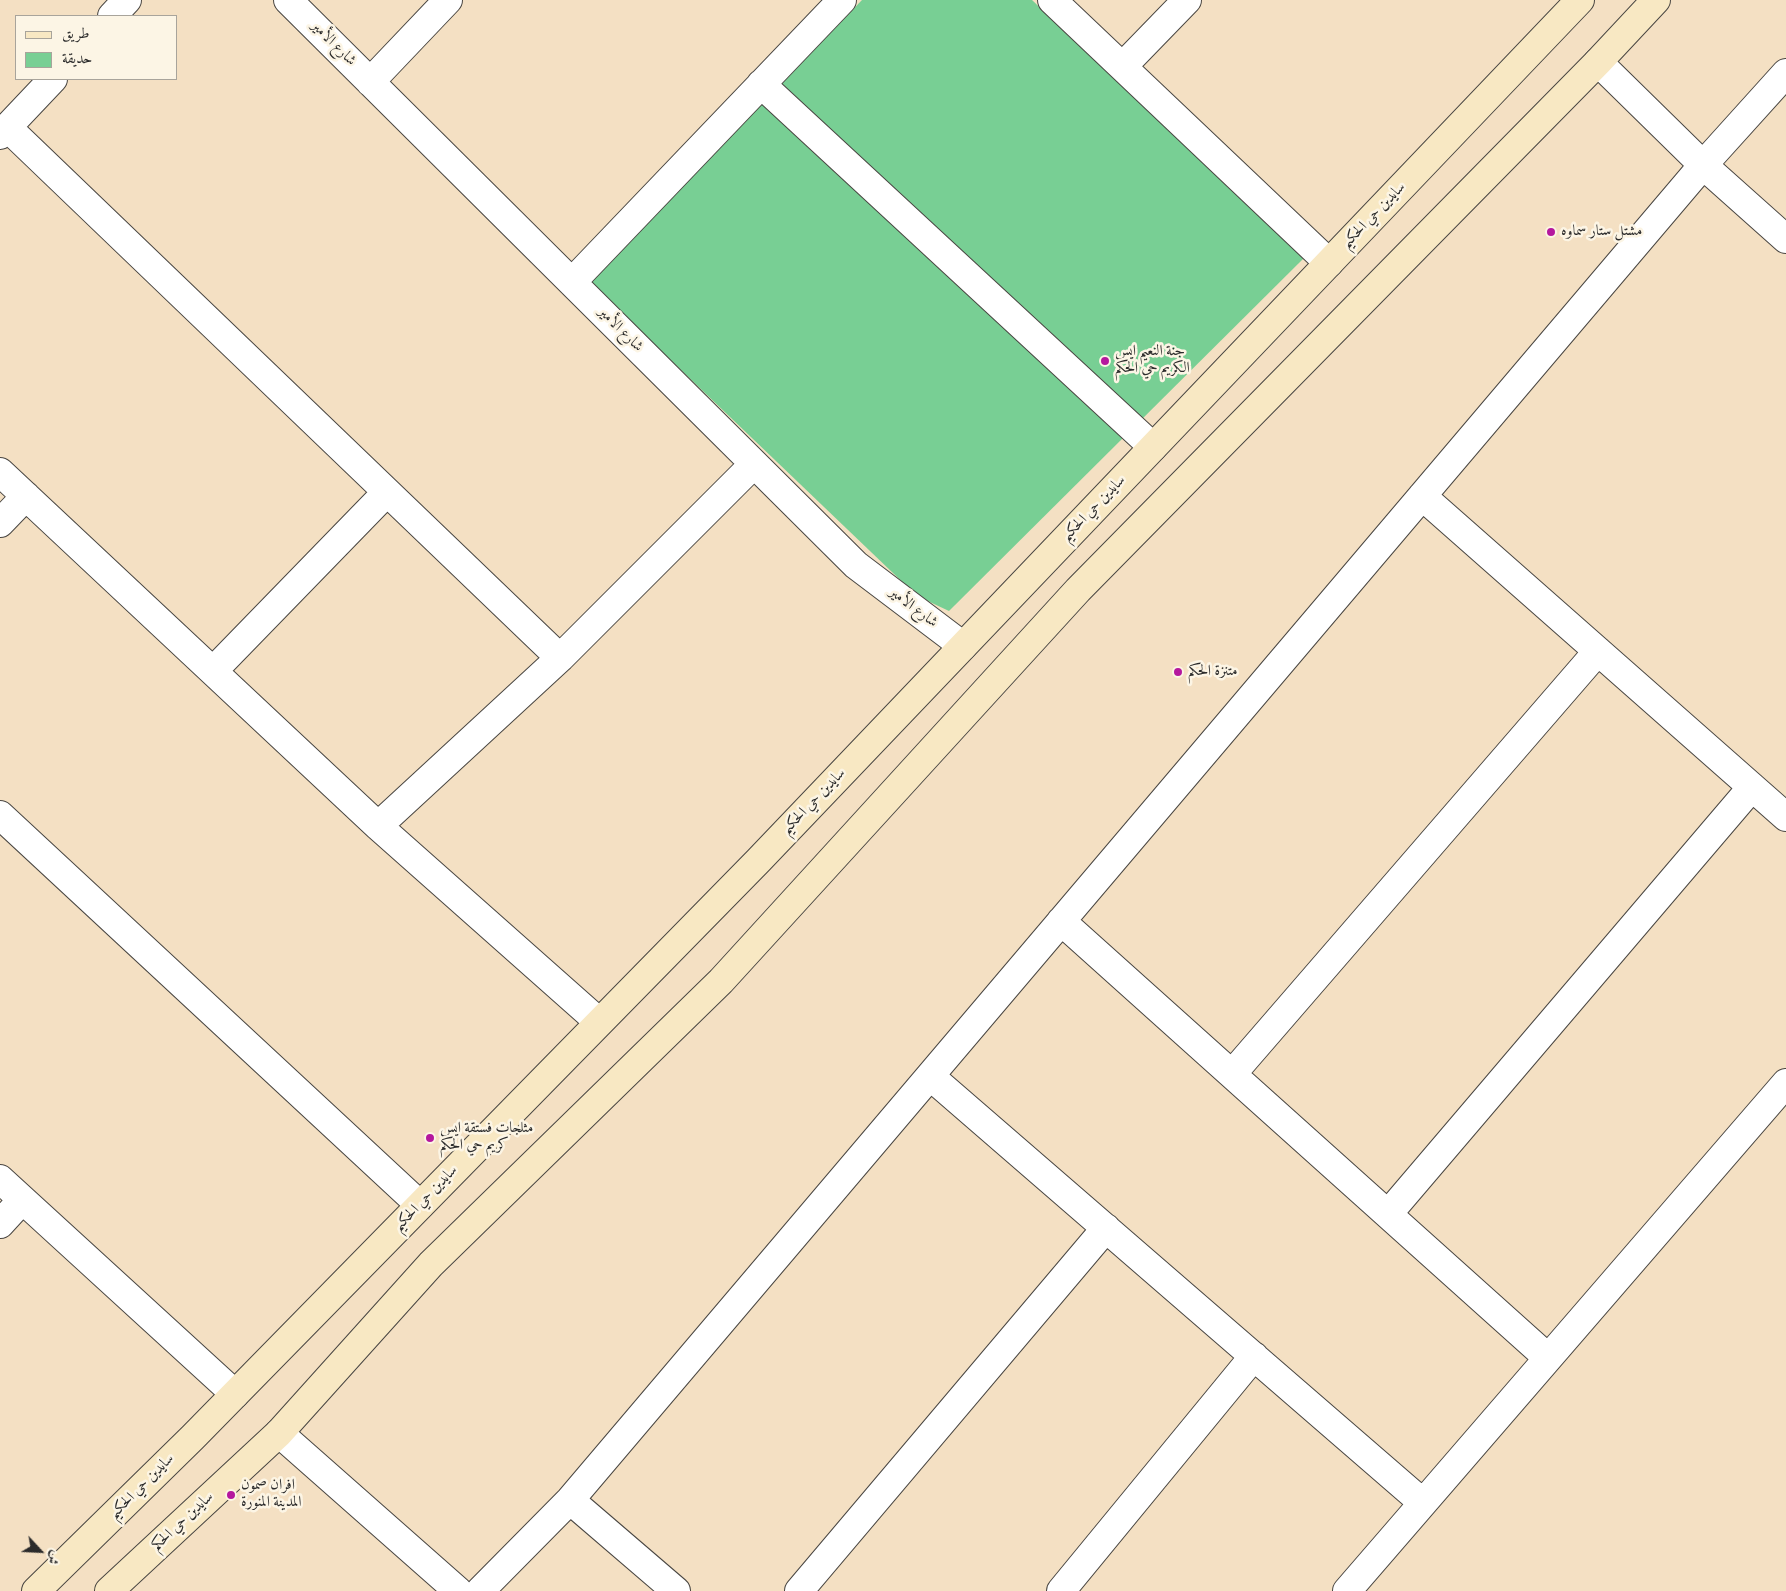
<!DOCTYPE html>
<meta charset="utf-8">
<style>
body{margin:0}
#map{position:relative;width:1786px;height:1591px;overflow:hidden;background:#f4e0c3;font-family:"IM FELL English",Amiri,serif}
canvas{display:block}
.legend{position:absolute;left:15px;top:15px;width:162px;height:65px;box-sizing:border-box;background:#fcf5e5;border:1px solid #a8a49b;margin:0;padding:6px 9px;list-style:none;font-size:15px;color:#2b2b2b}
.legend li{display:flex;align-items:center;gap:10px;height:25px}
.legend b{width:25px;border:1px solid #a8a49b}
.north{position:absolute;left:15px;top:1526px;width:50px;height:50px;-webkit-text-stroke:4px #fcf5e5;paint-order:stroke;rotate:115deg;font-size:14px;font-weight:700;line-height:20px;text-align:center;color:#2b2b2b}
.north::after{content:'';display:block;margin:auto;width:18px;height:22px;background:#2b2b2b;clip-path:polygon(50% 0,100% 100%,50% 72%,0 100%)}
</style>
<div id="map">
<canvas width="1786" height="1591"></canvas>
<ul class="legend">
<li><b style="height:6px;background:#f8e8c3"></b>طريق</li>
<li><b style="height:14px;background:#78cf94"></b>حديقة</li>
</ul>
<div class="north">ش</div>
</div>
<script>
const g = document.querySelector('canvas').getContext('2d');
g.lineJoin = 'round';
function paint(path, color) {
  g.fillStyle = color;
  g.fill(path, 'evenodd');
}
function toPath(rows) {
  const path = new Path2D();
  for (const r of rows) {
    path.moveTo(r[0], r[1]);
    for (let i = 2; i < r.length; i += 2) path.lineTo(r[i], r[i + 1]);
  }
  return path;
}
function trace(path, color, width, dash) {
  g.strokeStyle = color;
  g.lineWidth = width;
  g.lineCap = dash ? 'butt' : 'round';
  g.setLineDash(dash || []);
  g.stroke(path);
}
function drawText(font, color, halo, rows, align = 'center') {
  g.font = font + ' "IM FELL English",Amiri,serif';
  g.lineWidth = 5;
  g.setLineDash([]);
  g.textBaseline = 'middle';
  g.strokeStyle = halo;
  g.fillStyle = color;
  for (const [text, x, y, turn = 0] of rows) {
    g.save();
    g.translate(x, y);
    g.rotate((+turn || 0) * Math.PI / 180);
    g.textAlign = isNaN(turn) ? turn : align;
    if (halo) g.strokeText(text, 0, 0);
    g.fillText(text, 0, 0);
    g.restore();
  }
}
paint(toPath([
 [862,0,1032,0,1304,258,949,611,917,596,590,283]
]), '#78cf94');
const street = toPath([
 [288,0,856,565,963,646],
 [1052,0,1329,263],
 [112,16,127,0],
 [1598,62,1703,165,1786,239],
 [1123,66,1187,0],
 [370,82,448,0],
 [761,84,1153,447],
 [7,127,560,658],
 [0,135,53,79],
 [572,282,842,0],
 [0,472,378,826,599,1022],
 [1422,496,1786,817],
 [0,523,26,496],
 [213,671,387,492],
 [0,815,420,1205],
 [378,826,560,658,754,464],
 [1061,921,1548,1358],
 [1232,1074,1598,651],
 [930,1076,1423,1503],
 [0,1179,235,1394],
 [1388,1214,1752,787],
 [0,1224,22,1200],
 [279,1433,458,1591],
 [570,1500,676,1591],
 [480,1591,570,1500,1703,165,1786,73],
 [799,1591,1106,1228],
 [1061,1591,1254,1356],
 [1347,1591,1786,1083]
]);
const secondary = toPath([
 [36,1591,193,1437,758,861,1580,0],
 [109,1591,279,1433,431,1264,721,981,1078,590,1598,62,1656,0]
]);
trace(street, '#494642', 30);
trace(secondary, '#494642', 30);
trace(street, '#fff', 28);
trace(secondary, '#f8e8c3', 28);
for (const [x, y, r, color] of [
 [1551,232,5,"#b5179e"],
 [1105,361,5,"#b5179e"],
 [1178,672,5,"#b5179e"],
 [430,1138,5,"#b5179e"],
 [231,1495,5,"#b5179e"]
]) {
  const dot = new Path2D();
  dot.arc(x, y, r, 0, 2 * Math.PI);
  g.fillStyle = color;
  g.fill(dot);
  trace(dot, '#fcf5e5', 2);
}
drawText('15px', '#2b2b2b', '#fcf5e5', [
 ["شارع الأمير",333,44,45],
 ["سايدين حي الحكيم",1374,216,-46],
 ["شارع الأمير",620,330,45],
 ["سايدين حي الحكيم",1094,509,-46],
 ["شارع الأمير",913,608,37],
 ["سايدين حي الحكيم",814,802,-46],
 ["سايدين حي الحكيم",426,1199,-46],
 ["سايدين حي الحكيم",142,1487,-45],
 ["سايدين حي الحكم",183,1522,-43]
]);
drawText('15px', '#2b2b2b', '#fcf5e5', [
 ["مشتل ستار سماوه",1561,232],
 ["جنة النعيم ايس",1115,352],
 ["الكريم حي الحكم",1115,369],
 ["متنزة الحكم",1188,672],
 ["مثلجات فستقة ايس",440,1129],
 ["كريم حي الحكم",440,1146],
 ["افران صمون",241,1486],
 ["المدينة المنورة",241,1503]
], 'left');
</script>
